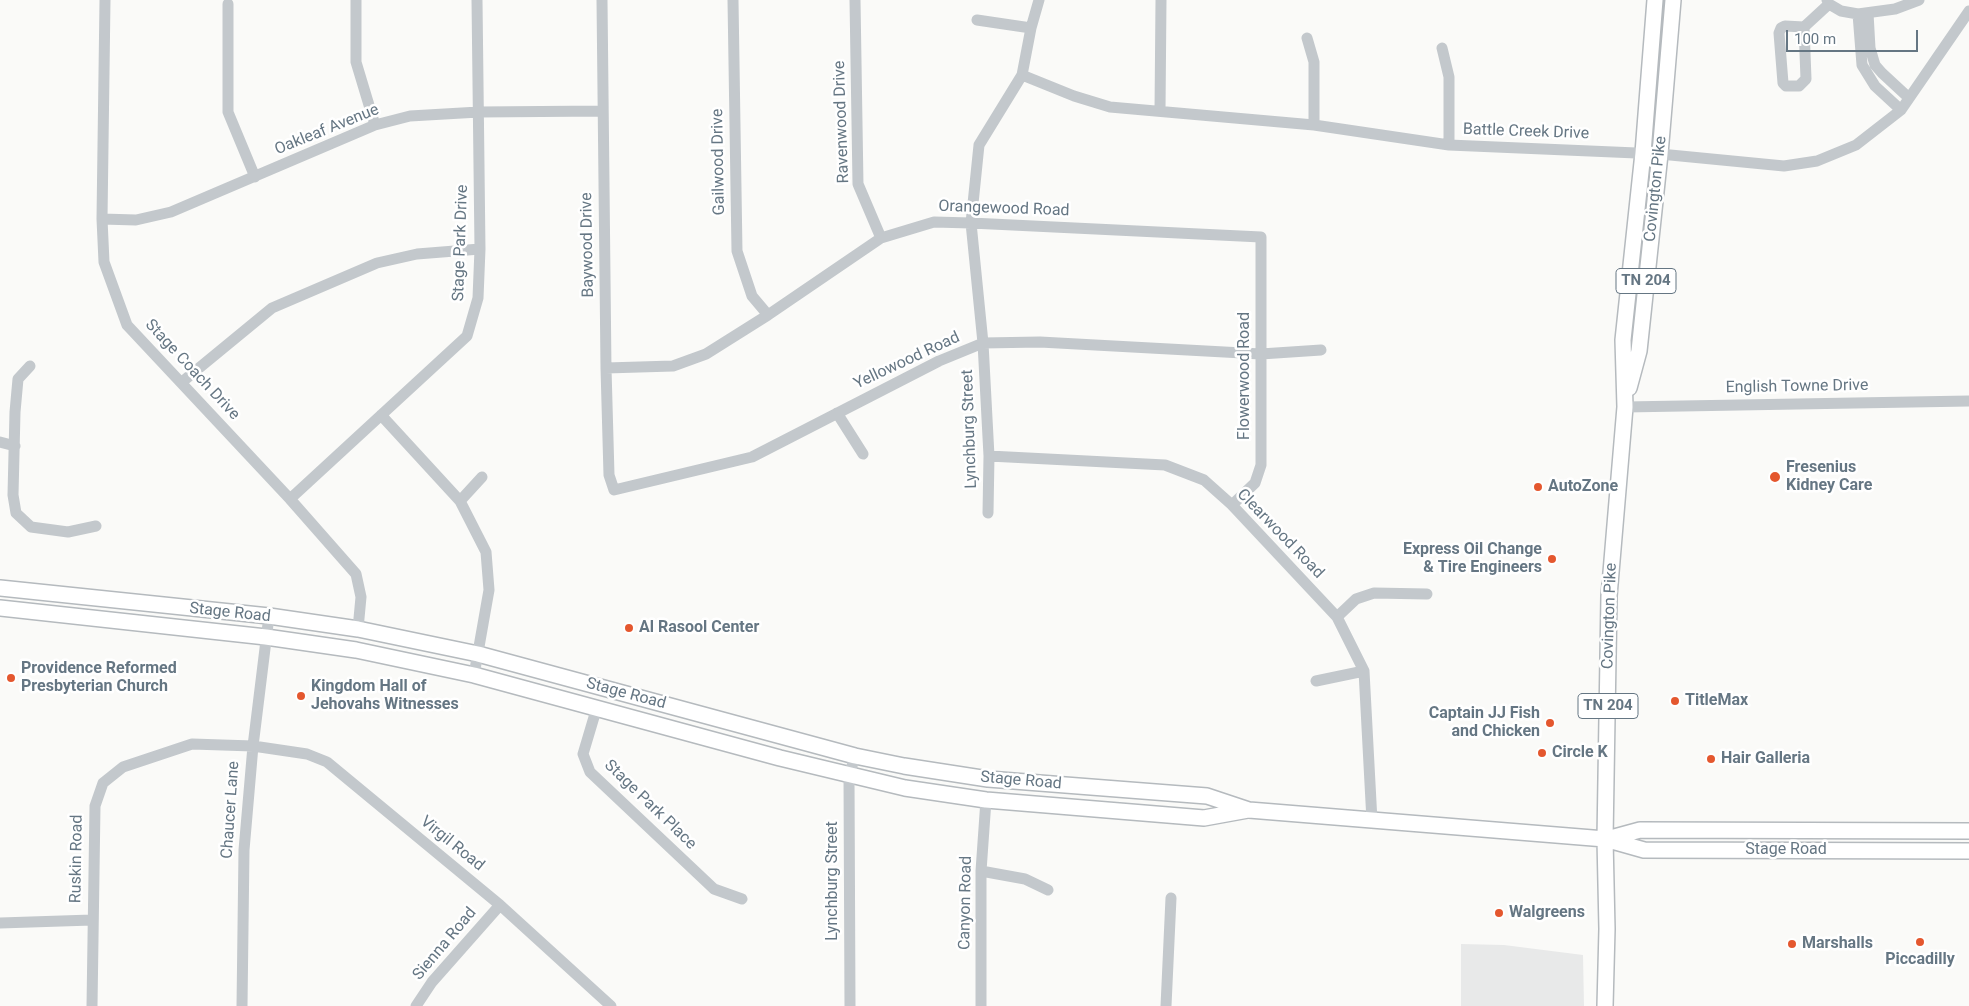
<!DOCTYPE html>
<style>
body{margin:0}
#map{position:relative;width:1969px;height:1006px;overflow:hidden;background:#fafaf8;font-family:Roboto,sans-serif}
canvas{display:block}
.scale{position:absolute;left:1786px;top:30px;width:132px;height:22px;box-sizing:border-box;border:2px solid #657683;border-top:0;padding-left:6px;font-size:15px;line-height:18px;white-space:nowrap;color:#657683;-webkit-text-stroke:4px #fff;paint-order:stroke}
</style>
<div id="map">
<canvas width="1969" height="1006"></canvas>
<div class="scale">100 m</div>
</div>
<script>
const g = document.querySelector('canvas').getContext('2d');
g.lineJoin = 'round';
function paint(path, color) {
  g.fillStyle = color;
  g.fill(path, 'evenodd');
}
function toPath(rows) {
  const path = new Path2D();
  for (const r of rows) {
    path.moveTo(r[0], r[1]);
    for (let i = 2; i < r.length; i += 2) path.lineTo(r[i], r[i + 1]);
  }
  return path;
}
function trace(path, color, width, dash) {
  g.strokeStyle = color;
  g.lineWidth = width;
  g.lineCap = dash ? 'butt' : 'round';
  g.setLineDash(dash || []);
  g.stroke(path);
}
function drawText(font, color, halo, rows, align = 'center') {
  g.font = font + ' Roboto,sans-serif';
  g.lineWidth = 5;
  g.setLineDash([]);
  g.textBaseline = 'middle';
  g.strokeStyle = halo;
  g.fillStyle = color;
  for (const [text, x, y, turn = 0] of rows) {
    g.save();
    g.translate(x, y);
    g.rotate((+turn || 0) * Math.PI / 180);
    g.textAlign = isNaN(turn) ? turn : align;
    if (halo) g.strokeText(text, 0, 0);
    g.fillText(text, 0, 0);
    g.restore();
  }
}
paint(toPath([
 [1461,944,1504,945,1583,955,1584,1006,1461,1006]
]), '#e8e9e9');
const major = toPath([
 [1629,388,1639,351,1660,154,1673,0],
 [0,588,269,616,358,629,478,654,855,756,904,766,988,779,1207,796,1249,810,1605,839,1644,850,1969,851],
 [0,608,266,637,356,650,474,675,780,758,905,788,986,800,1204,818,1248,810],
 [1607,839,1640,830,1969,831],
 [1605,1006,1607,929,1605,839,1609,596,1625,407,1623,340,1643,153,1655,0]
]);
trace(major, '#b5babe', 18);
trace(toPath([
 [105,0,102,219,104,262,127,325,290,499,356,574,361,597,358,629],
 [356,0,356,62,375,125],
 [602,0,606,368,609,475,614,490,752,457,939,361,983,343,1040,342,1261,354,1321,350],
 [733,0,737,251,752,296,768,315],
 [855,0,858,184,881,238],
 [1827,0,1829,4,1841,11,1858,14,1895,9,1919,0],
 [228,4,228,112,255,177],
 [1868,13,1870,48,1875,65,1882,73,1909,98],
 [1858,14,1862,65,1875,86,1901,110],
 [977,20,1031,28],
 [1804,27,1785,26,1781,28,1779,33,1783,83,1786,86,1799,86,1806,79,1804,27,1829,4],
 [1307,38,1314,62,1314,125],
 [1442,48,1449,77,1449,145],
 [1022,75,1074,96,1110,107,1314,125,1449,145,1660,154,1784,166,1817,161,1856,145,1901,110,1969,11],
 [1160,111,1161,0],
 [102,219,136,220,171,212,375,125,410,116,479,112,603,111],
 [30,366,18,379,15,412,13,495,16,513,31,527,68,532,96,526],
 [606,368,673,366,706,354,768,315,881,238,934,222,971,223,1261,237,1261,465,1255,483,1232,505],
 [182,382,272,308,377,263,417,254,480,249],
 [1625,407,1969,401],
 [837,413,863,454],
 [381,415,460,501,486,552,489,590,474,675],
 [0,442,15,446],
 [989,456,1165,465,1204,480,1232,505,1337,617,1364,671,1372,821],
 [290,499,467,336,478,298,480,249,477,0],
 [460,501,482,477],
 [988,513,989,456,983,343,971,223,979,145,1022,75,1031,28,1039,0],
 [1337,617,1356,599,1374,593,1427,594],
 [1316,681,1364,671],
 [597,707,583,754,590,772,714,889,742,899],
 [981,871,1025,879,1048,890],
 [0,923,92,920],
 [92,1006,95,806,103,783,123,767,192,744,253,746,307,754,327,762,500,905,611,1006],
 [242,1006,244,850,253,746,269,616],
 [416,1006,432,982,500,905],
 [850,1006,849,776,855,756],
 [981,1006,981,871,986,800],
 [1166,1006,1171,898]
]), '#c3c8cc', 11);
trace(major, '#fff', 15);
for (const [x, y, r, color] of [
 [1775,477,6,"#e4572e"],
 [1538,487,5,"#e4572e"],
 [1552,559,5,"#e4572e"],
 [629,628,5,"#e4572e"],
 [11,678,5,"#e4572e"],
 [301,696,5,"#e4572e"],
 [1675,701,5,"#e4572e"],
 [1550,723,5,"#e4572e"],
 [1542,753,5,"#e4572e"],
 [1711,759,5,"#e4572e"],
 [1499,913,5,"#e4572e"],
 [1920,942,5,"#e4572e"],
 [1792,944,5,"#e4572e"]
]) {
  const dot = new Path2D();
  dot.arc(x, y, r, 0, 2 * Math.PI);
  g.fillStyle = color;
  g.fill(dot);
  trace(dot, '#fff', 2);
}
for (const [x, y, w] of [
 [1646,281,60],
 [1608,706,60]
]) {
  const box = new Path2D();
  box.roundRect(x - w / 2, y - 12.5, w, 25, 4);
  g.fillStyle = '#fff';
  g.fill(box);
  trace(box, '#657683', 1);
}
drawText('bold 15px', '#657683', null, [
 ["TN 204",1646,281],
 ["TN 204",1608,706]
]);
drawText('16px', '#657683', '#fff', [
 ["Ravenwood Drive",842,122,-92],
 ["Oakleaf Avenue",327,130,-22],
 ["Battle Creek Drive",1526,132,2],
 ["Gailwood Drive",719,162,-91],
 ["Covington Pike",1656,189,-84],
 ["Orangewood Road",1004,209,2],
 ["Stage Park Drive",461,243,-88],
 ["Baywood Drive",588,245,-91],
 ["Yellowood Road",907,361,-25],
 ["Stage Coach Drive",192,370,47],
 ["Flowerwood Road",1245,376,-90],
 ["English Towne Drive",1797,387,-1],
 ["Lynchburg Street",970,429,-92],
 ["Clearwood Road",1280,534,46],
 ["Stage Road",230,613,6],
 ["Covington Pike",1610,616,-88],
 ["Stage Road",626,694,15],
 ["Stage Road",1021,781,5],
 ["Stage Park Place",650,805,44],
 ["Chaucer Lane",231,810,-86],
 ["Virgil Road",452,844,39],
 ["Stage Road",1786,850],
 ["Ruskin Road",77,859,-89],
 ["Lynchburg Street",833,881,-90],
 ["Canyon Road",966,903,-89],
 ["Sienna Road",445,944,-50]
]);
drawText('bold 16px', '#657683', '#fff', [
 ["Fresenius",1786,468],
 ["Kidney Care",1786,486],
 ["AutoZone",1548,487],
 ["Express Oil Change",1542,550,"right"],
 ["& Tire Engineers",1542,568,"right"],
 ["Al Rasool Center",639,628],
 ["Providence Reformed",21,669],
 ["Presbyterian Church",21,687],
 ["Kingdom Hall of",311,687],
 ["Jehovahs Witnesses",311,705],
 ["TitleMax",1685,701],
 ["Captain JJ Fish",1540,714,"right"],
 ["and Chicken",1540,732,"right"],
 ["Circle K",1552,753],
 ["Hair Galleria",1721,759],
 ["Walgreens",1509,913],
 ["Marshalls",1802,944],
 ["Piccadilly",1920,960,"center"]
], 'left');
</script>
